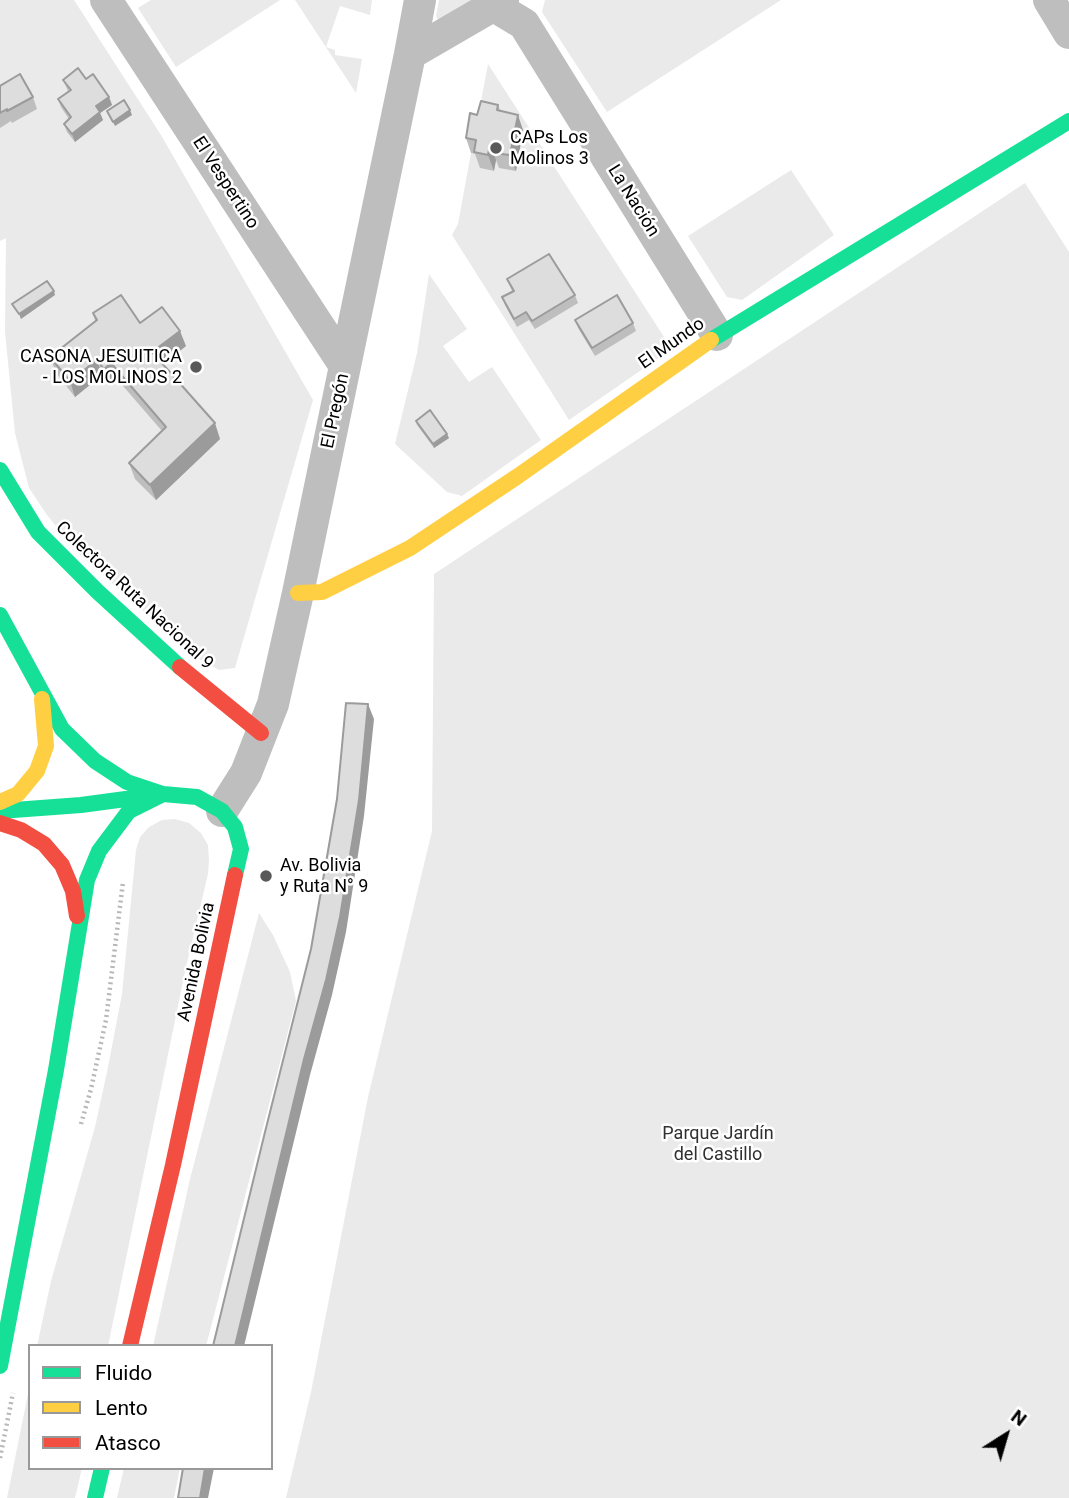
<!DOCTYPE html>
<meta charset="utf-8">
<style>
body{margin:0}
#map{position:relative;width:1069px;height:1498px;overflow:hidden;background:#fff;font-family:Roboto,sans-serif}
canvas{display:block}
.legend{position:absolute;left:28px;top:1344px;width:245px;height:126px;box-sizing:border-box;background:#fff;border:2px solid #999;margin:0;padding:9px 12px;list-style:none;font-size:21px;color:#000}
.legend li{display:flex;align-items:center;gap:14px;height:35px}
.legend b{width:35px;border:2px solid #999}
.north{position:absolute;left:971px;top:1400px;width:70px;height:70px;-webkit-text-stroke:5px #fff;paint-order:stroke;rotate:37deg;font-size:19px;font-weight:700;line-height:28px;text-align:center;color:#000}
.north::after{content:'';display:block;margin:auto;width:24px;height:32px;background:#000;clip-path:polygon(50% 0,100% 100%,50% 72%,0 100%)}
</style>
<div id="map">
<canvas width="1069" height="1498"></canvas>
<ul class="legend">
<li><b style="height:9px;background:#16e098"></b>Fluido</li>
<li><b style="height:9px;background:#ffcf43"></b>Lento</li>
<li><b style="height:9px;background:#f24e42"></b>Atasco</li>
</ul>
<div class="north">N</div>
</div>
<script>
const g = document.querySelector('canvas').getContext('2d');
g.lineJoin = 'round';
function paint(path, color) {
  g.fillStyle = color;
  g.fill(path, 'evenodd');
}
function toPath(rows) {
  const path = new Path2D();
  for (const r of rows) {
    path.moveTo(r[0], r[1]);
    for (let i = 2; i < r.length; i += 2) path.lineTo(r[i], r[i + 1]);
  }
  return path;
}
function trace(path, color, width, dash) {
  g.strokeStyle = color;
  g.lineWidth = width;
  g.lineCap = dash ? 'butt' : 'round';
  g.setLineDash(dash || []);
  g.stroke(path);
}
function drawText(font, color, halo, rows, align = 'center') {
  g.font = font + ' Roboto,sans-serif';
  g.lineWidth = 5;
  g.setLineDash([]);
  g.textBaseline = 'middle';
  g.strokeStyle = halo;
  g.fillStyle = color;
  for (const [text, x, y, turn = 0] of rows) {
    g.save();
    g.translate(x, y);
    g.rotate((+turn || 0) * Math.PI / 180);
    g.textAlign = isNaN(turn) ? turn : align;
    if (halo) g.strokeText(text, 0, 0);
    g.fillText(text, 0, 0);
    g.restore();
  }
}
paint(toPath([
 [0,0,74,0,161,135,313,400,235,668,219,670,194,656,78,553,47,515,29,488,15,433,5,332,6,238,0,241],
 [151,0,280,0,176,67,138,8],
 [295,0,372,0,370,15,340,6,326,47,335,50,335,55,362,59,356,93],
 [439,0,476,0,438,20,436,16],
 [545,0,781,0,607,112,542,12],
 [488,64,666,340,663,355,569,420,452,235,458,224,471,153,482,156,480,168,494,171,496,159,516,170,523,130,476,128],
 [791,170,834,235,742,300,727,297,688,236],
 [1025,183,1069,252,1069,1498,286,1498,311,1392,368,1097,432,831,434,574],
 [429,274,467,329,443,346,469,382,492,367,541,440,462,496,447,492,395,444,417,353],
 [175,819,189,823,201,833,208,845,209,860,208,874,186,967,108,1346,37,1346,51,1281,95,1127,107,1072,122,994,136,850,140,837,149,827,162,820],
 [259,913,273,935,290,972,296,1001,206,1346,153,1346,190,1179],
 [30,1384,30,1468,82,1468,75,1498,7,1498],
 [124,1468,180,1468,174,1498,117,1498]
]), '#eaeaea');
trace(toPath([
 [81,1124,91,1089,106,1020,123,882],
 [0,1458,13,1393]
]), '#b8b8b8', 4.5, [2, 3.5]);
trace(toPath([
 [106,0,345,366],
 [1049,0,1069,33],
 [494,6,524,24,717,335],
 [410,54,503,0],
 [222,811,246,773,273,704,298,593,345,366,410,54,420,0]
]), '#bebebe', 32);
trace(toPath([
 [711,340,1069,121],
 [0,470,38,532,98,592,180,667],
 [0,615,62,729,95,761,127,782,163,794],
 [0,811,81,805,163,794,197,797,222,811,235,827,241,849,235,875],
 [0,1366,56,1070,87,880,99,851,129,811,163,794],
 [95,1498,102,1468]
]), '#16e098', 16);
trace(toPath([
 [298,593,322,592,410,548,518,476,711,340],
 [0,802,18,794,37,771,46,746,42,699]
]), '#ffcf43', 16);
trace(toPath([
 [180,667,261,733],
 [0,823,21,830,44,844,62,865,73,891,77,916],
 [130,1346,173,1165,235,875]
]), '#f24e42', 16);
paint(toPath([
 [86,79,109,97,112,105,100,113,103,120,75,142,67,132,64,124,69,119,61,107,58,99,68,91,63,80],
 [0,86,33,97,37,109,12,123,11,121,0,128],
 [498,105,500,110,523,130,516,171,499,168,496,160,494,171,480,168,475,154,471,153,466,138,477,115],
 [507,279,575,295,578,303,535,329,529,320,517,327,505,305,502,297,512,291],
 [93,313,140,323,186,346,163,364,220,439,156,500,135,479,129,463,162,431,117,379,110,384,102,375,75,397,56,373,50,357,95,321],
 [575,320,633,323,636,331,595,356,578,328],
 [416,421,449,438,434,448,417,425]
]), '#bebebe');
paint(toPath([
 [109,97,112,105,100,113,103,120,75,142,72,134,96,106],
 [130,110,132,115,115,126,113,122],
 [518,115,523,130,516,171,510,155],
 [490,144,496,160,494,171,488,155],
 [54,291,55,295,21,319,19,314],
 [180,331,186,346,158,368,152,352],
 [97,360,102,375,75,397,70,381],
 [111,363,117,379,110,384,104,369],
 [215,423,220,439,156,500,150,485],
 [447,434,449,438,434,448,433,444],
 [368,704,374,719,364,816,346,932,332,995,310,1075,244,1346,235,1346],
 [205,1468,214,1468,208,1498,200,1498]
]), '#9b9b9b');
const building = toPath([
 [78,68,86,79,93,74,109,97,96,106,100,112,72,134,64,124,71,117,58,99,71,90,63,80,78,68],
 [20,74,33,97,7,111,7,109,0,113,0,86,20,74],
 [124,100,130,110,113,122,107,111,124,100],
 [481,101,498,105,497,110,518,115,510,155,493,153,495,145,490,144,488,155,474,152,476,140,466,138,470,113,477,115,481,101],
 [549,254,575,295,532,321,526,312,514,319,502,297,514,291,507,279,549,254],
 [47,281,54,291,19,314,12,304,47,281],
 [121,295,140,323,162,307,180,331,152,352,215,423,150,485,129,463,166,427,111,363,104,369,97,360,70,381,50,357,97,320,93,313,121,295],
 [617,295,633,323,592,348,575,320,617,295],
 [430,410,447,434,433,444,416,421,430,410],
 [346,703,368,704,359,800,340,917,326,980,304,1059,235,1346,213,1346,265,1132,311,949,337,799,346,703],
 [183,1468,205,1468,200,1498,178,1498,183,1468]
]);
paint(building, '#ddd');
trace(building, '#9b9b9b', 2);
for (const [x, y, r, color] of [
 [496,148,7,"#595959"],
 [196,367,7,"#595959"],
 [266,876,7,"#595959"]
]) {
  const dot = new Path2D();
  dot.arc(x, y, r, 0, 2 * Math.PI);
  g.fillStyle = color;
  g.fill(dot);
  trace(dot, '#fff', 2.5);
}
drawText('18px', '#000', '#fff', [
 ["CAPs Los",510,138],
 ["Molinos 3",510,159],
 ["CASONA JESUITICA",182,357,"right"],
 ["- LOS MOLINOS 2",182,378,"right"],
 ["Av. Bolivia",280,866],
 ["y Ruta N° 9",280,887]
], 'left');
drawText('18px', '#000', '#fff', [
 ["El Vespertino",225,183,57],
 ["La Nación",633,201,58],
 ["El Mundo",672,344,-35],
 ["El Pregón",336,411,-78],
 ["Colectora Ruta Nacional 9",134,596,43],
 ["Avenida Bolivia",197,962,-78]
]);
drawText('18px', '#303030', '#fff', [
 ["Parque Jardín",718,1134],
 ["del Castillo",718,1155]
]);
</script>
